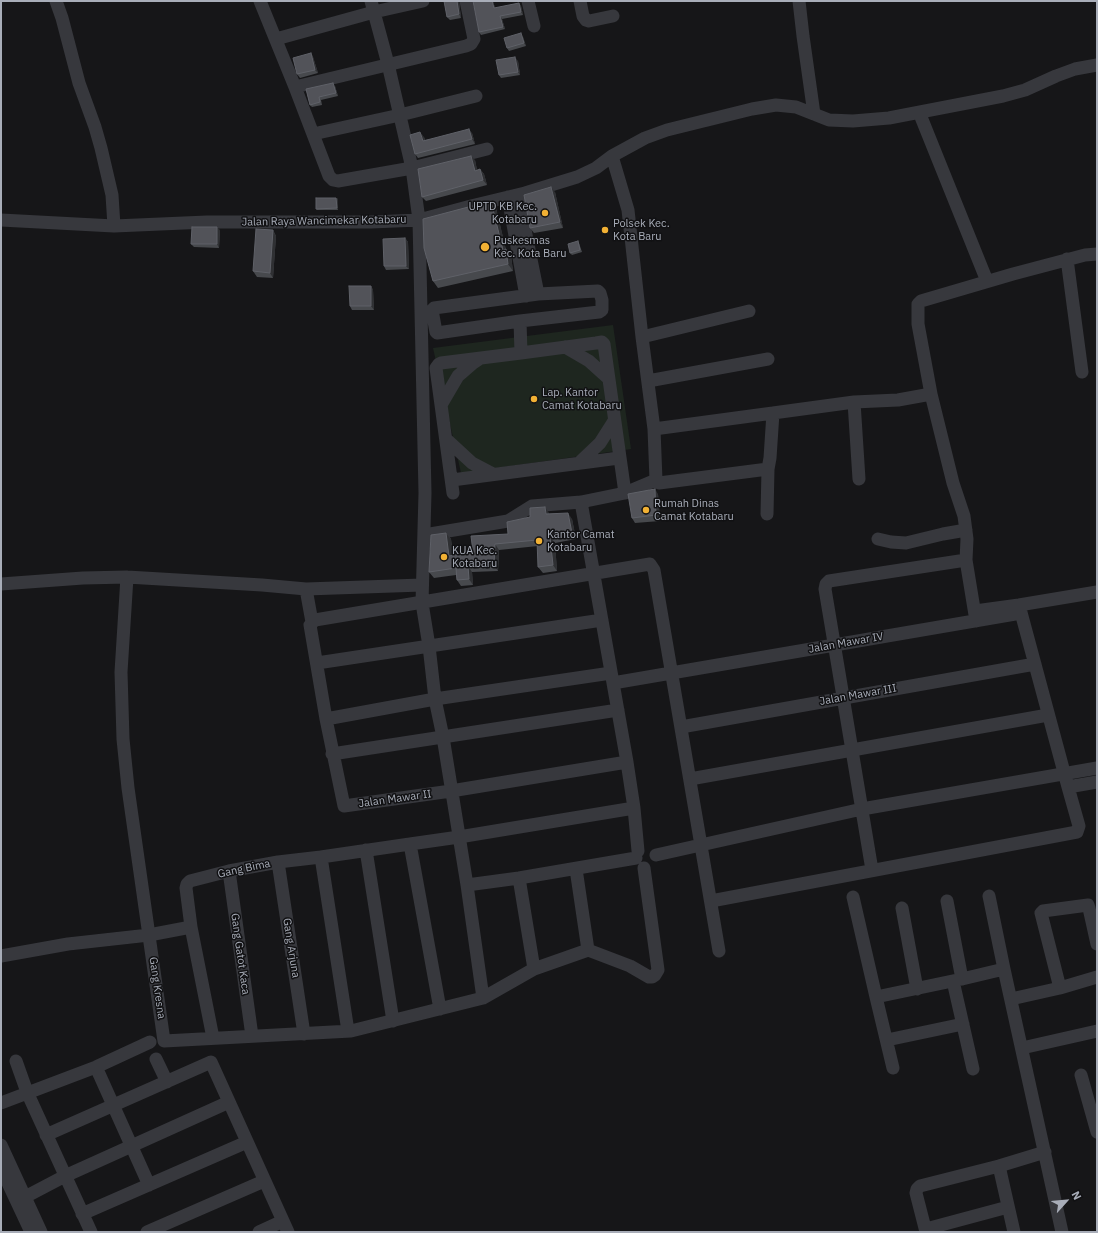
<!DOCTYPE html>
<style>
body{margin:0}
#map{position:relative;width:1098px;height:1233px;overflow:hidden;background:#161618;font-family:"IBM Plex Sans",sans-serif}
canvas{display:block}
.frame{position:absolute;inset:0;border:2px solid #a8adb8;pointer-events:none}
.north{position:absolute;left:1046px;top:1181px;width:40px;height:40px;-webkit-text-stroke:3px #111113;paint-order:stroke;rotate:63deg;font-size:11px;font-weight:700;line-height:16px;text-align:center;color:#a8adb8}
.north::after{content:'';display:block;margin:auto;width:14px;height:18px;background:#a8adb8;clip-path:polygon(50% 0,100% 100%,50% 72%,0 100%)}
</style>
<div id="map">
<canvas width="1098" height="1233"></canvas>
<div class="frame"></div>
<div class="north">N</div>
</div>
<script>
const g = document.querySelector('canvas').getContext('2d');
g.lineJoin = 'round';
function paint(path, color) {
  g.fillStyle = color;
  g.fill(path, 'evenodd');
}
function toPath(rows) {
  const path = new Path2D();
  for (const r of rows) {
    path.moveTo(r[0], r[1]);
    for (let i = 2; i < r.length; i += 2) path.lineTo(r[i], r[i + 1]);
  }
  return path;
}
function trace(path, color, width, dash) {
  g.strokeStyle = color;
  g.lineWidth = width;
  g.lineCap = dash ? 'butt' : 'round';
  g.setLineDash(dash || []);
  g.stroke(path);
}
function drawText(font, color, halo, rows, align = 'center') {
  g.font = font + ' "IBM Plex Sans",sans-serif';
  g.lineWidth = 3;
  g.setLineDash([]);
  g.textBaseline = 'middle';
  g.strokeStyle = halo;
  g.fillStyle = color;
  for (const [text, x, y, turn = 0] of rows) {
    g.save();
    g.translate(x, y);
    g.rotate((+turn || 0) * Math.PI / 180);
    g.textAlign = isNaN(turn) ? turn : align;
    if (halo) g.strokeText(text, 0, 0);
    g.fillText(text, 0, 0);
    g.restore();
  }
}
paint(toPath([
 [613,325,631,449,461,473,433,348]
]), '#1e261f');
trace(toPath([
 [56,1,62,18,79,83,95,127,101,148,112,195,114,226],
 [260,1,295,87,329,176,333,180,338,181,412,168,487,149],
 [371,1,388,64,412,168,419,220,425,493,422,603,429,646,435,699,443,737,467,885,483,998],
 [528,1,534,26],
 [580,1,583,16,586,20,589,21,613,16],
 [799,1,803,36,814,114],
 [276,39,374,12,423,1],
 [295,87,466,46,471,44,474,39,466,1],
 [919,112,987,281],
 [313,134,400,115,476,96],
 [612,156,628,210,642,337,654,429,656,480,657,482,659,483,768,469,770,458,773,413,854,402,898,400,931,394],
 [518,195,538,294],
 [508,197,526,296],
 [1,220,114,226,207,222,371,222,419,220,471,206,525,193,577,177,596,168,612,156,645,138,667,130,752,109,776,105,796,107,829,120,853,121,889,118,1003,96,1025,90,1056,76,1075,69,1097,65],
 [1067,259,1082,372],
 [598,291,600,293,602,300,602,310,599,312,520,321,437,333,436,332,432,310,434,308,538,294,598,291],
 [520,321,521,353,596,343,602,342,604,344,625,493],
 [642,337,749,311],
 [565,347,589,361,609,379],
 [648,381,768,359],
 [854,402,859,479],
 [441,405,458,376,473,363,479,359],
 [654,429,773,413],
 [446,439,472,463,493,474],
 [579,463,600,443,614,421],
 [452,480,619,458],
 [453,493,436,368,439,364,441,363,521,353],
 [581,502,627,762,634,808,638,851],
 [767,514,768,469],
 [424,535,508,521,532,506,581,502,625,493,656,480],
 [878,539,891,542,906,543,943,534,966,530],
 [127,577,121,672,123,739,128,788,164,1041,351,1031,483,998,534,969,588,950,630,966,649,977,652,977,655,975,658,970,644,868],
 [1,584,83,578,127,577,262,585,306,589,312,622],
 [306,589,422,585],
 [975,611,1019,605,1097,592],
 [976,621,966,560,967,539,964,516,953,483,931,394,918,324,918,304,921,301,1013,274,1085,255,1097,254],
 [317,663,602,620],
 [613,683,1021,613],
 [326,719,435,699,611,673],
 [681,727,1035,664],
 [332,754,618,710],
 [627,762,451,791,344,806,326,719,310,625,315,620,650,564,654,570,719,951],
 [690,779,1048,715],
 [1068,787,1097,782],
 [410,844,440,1009],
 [366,850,393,1021],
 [656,855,862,809,1097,768],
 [321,857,348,1031],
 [278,862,304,1034],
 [576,869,588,950],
 [872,870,825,589,826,584,829,581,966,560],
 [229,871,252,1036],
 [519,878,534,969],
 [467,885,519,878,636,858],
 [989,896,1004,969,1062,1232],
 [853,897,876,997,893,1068],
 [711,901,1077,832,1079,826,1068,787,1019,605],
 [947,901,962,979],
 [902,908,917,989],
 [1,956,68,944,149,935,191,927],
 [953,981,973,1069],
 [1060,988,1041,913,1043,911,1088,905,1089,908,1097,944],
 [876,997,962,979,1004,969],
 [1011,999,1060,988,1097,977],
 [213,1038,191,927,186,888,187,884,190,881,229,871,278,862,321,857,410,844,459,837,634,808],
 [887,1040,963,1024],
 [1022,1048,1097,1031],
 [156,1059,167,1082],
 [16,1061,27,1092,91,1232],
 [96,1067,149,1185],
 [1081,1075,1097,1132],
 [1,1103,96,1067,150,1042],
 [46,1135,211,1062,288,1232],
 [1,1145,41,1232],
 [999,1166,1014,1232],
 [1,1168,31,1232],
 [25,1197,65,1176,229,1102],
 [82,1214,247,1142],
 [926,1229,1008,1207],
 [147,1232,264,1181],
 [259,1232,283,1221],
 [926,1232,916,1193,917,1189,920,1186,999,1166,1045,1152]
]), '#37383d', 13);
paint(toPath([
 [444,1,459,1,461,18,450,20,447,17],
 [473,1,493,1,495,8,519,3,521,6,523,15,502,19,505,29,481,35,479,32],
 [523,37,526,46,509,51,507,48],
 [311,53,313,57,318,73,300,78,297,74],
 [518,61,520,75,501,78,499,75],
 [335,86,338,96,321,100,322,105,312,107,310,105,306,89],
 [472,133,475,144,418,158,415,154,424,137,425,140],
 [475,160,477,170,480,169,484,174,487,185,426,201,422,197],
 [555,192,563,228,534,233,530,228],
 [336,198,338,199,338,210,317,210,316,209],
 [491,201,496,208,506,250,511,256,513,271,438,288,433,281],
 [220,230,219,248,194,247,191,244],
 [273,230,276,236,273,278,257,277,253,271],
 [405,238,408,242,409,269,386,270,384,266],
 [578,241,579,243,582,252,572,255,570,253],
 [371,286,373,290,374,310,352,310,350,306],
 [658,494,660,521,635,523,632,518],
 [549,513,549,514,572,519,576,539,555,543,557,571,543,573,538,567,538,546,499,550,498,571,472,572,473,585,461,586,457,580,456,575,434,578,429,572,446,533,451,539,453,556,473,552]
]), '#47494d');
paint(toPath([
 [457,1,459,1,461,18,459,14],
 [492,1,493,1,496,11,494,8],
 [519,3,521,6,523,15,521,12],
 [500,16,502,19,505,29,503,27],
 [521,33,523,37,526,46,524,43],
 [311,53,313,57,318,73,315,70],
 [515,57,518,61,520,75,518,72],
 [333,83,335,86,338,96,336,93],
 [469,129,472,133,475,144,472,139],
 [420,132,424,137,426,146,423,141],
 [471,156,475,160,478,175,475,171],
 [480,169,484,174,487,185,483,180],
 [551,187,555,192,563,228,560,222],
 [336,198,338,199,338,210,337,208],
 [491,201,496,208,506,250,511,256,513,271,508,264,503,250],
 [217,227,220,230,219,248,217,244],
 [273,230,276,236,273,278,270,273],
 [405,238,408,242,409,269,406,266],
 [371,286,373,290,374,310,371,306],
 [655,489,658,494,660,521,656,515],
 [545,507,549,513,550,520,546,514],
 [568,513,572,519,576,539,572,533],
 [446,533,451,539,453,563,449,556],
 [550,537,555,543,557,571,553,565],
 [495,544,499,550,498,571,494,565],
 [468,566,472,572,473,585,469,579]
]), '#2f3033');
const building = toPath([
 [444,1,457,1,459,14,447,17,444,1],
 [473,1,492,1,494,8,519,3,521,12,500,16,503,27,479,32,473,1],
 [521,33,524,43,507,48,504,38,521,33],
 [311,53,315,70,297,74,293,58,311,53],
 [515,57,518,72,499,75,496,60,515,57],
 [333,83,336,93,319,97,320,102,310,105,306,89,333,83],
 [469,129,472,139,415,154,410,135,420,132,423,141,469,129],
 [471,156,475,171,480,169,483,180,422,197,418,169,471,156],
 [551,187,560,222,530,228,524,195,551,187],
 [316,198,336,198,337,208,316,209,316,198],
 [491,201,503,250,506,249,508,264,433,281,424,248,423,219,491,201],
 [192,227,217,227,217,244,191,244,192,227],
 [256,229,273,230,270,273,253,271,256,229],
 [405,238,406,266,384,266,383,239,405,238],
 [578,241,580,250,570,253,568,244,578,241],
 [349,286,371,286,371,306,350,306,349,286],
 [655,489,656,515,632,518,628,494,655,489],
 [545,507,546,514,568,513,572,533,550,537,553,565,538,567,537,540,495,544,494,565,468,566,469,579,457,580,456,568,429,572,431,535,446,533,449,556,473,552,471,536,508,534,507,522,530,517,530,508,545,507]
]);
paint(building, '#525359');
trace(building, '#5f6168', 1);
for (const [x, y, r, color] of [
 [545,213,4,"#f2b134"],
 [605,230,4,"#f2b134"],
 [485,247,5,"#f2b134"],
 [534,399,4,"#f2b134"],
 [646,510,4,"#f2b134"],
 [539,541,4,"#f2b134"],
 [444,557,4,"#f2b134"]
]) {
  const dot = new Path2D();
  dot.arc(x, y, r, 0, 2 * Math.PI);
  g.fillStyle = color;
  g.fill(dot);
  trace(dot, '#111113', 1.5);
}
drawText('11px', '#a8adb8', '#111113', [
 ["UPTD KB Kec.",537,207,"right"],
 ["Kotabaru",537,220,"right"],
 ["Polsek Kec.",613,224],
 ["Kota Baru",613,237],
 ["Puskesmas",494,241],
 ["Kec. Kota Baru",494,254],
 ["Lap. Kantor",542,393],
 ["Camat Kotabaru",542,406],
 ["Rumah Dinas",654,504],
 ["Camat Kotabaru",654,517],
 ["Kantor Camat",547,535],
 ["Kotabaru",547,548],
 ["KUA Kec.",452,551],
 ["Kotabaru",452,564]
], 'left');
drawText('11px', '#a8adb8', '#111113', [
 ["Jalan Raya Wancimekar Kotabaru",324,221,-1],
 ["Jalan Mawar IV",846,643,-10],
 ["Jalan Mawar III",858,695,-10],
 ["Jalan Mawar II",395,799,-8],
 ["Gang Bima",244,869,-12],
 ["Gang Arjuna",291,948,81],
 ["Gang Gatot Kaca",240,954,82],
 ["Gang Kresna",157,988,82]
]);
</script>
